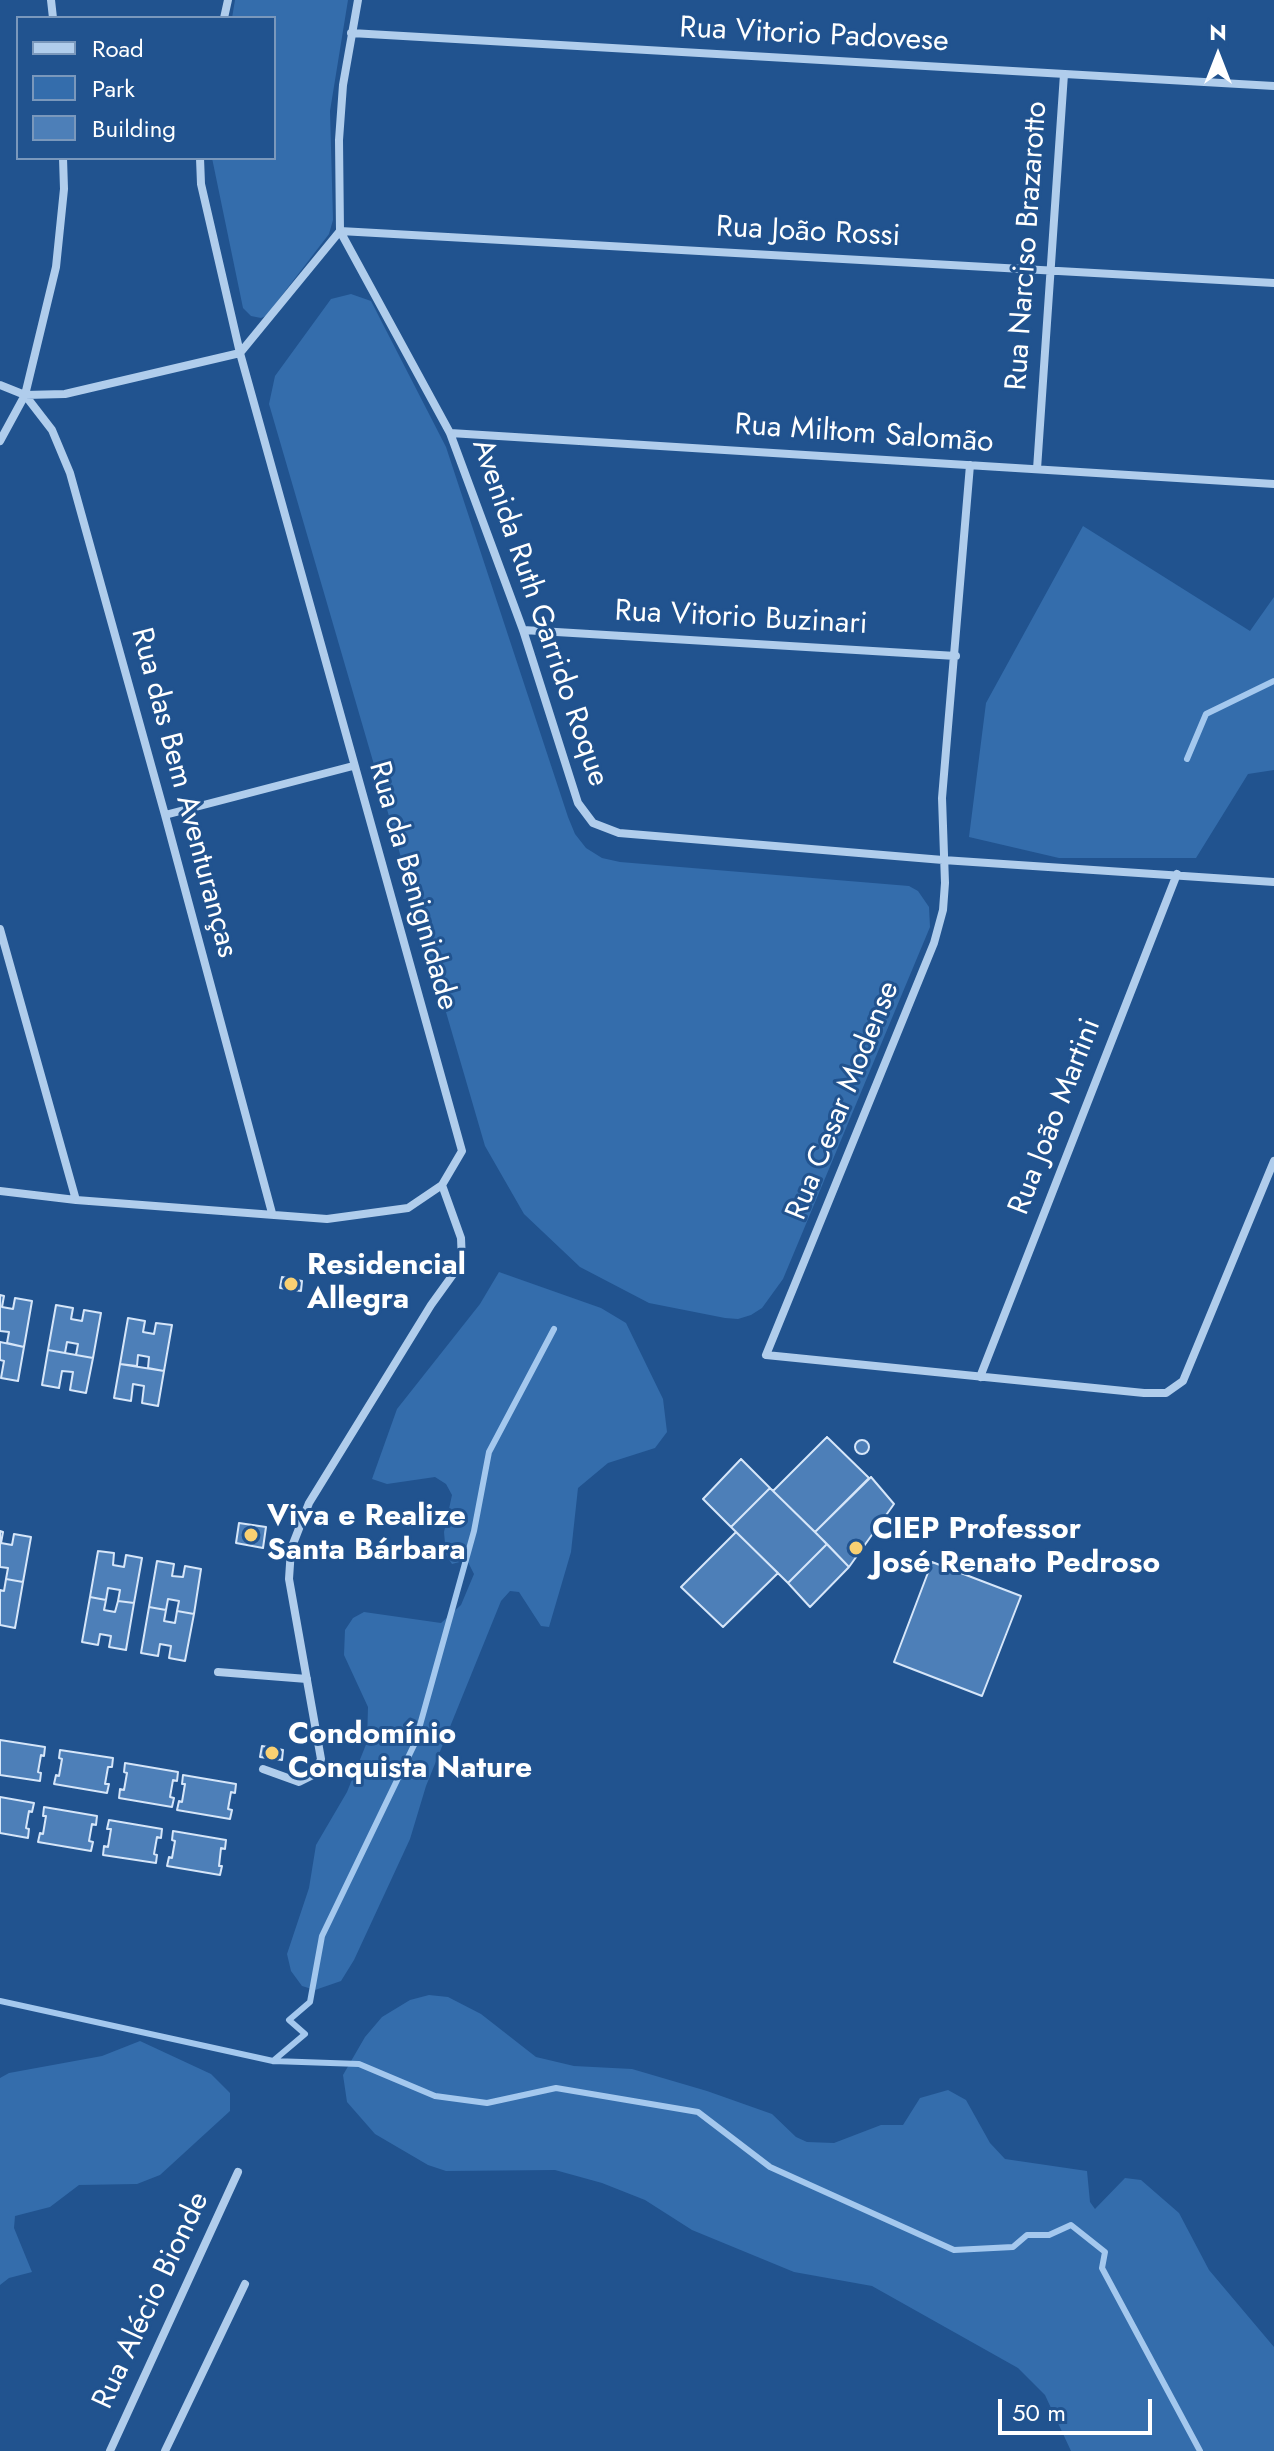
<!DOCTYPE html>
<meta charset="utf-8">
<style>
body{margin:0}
#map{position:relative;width:1274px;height:2451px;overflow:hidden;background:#21538f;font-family:Jost,sans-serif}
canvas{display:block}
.legend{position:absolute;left:16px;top:16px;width:260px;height:144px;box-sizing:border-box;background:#21538f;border:2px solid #7a98bc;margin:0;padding:10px 14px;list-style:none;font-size:24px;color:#fff}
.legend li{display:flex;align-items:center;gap:16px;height:40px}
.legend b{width:40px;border:2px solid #7a98bc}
.north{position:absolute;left:1178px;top:16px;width:80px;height:80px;-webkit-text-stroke:6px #21538f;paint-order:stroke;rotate:0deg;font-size:22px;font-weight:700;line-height:32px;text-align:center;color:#fff}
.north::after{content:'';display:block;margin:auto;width:28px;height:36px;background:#fff;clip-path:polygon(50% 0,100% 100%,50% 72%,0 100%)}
.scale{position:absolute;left:998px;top:2399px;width:154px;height:36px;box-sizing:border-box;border:4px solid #fff;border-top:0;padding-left:10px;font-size:24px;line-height:28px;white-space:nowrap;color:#fff;-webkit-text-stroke:6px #21538f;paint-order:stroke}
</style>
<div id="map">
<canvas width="1274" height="2451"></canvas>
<ul class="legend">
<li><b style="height:10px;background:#b0cdec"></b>Road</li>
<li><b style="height:22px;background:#346dac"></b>Park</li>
<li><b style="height:22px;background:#4d7fb8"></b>Building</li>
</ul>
<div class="north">N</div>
<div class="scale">50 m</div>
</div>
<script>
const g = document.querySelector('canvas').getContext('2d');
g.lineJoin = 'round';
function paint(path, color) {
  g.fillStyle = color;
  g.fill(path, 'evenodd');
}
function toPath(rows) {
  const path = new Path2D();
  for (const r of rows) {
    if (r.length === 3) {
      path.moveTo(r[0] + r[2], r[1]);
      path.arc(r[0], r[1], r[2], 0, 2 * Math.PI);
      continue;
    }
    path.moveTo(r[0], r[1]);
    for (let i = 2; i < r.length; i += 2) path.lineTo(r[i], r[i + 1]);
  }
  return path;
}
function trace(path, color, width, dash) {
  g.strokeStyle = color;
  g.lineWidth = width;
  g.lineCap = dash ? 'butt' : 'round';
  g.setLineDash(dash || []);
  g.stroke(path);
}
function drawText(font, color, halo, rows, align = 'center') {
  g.font = font + ' Jost,sans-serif';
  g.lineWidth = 6;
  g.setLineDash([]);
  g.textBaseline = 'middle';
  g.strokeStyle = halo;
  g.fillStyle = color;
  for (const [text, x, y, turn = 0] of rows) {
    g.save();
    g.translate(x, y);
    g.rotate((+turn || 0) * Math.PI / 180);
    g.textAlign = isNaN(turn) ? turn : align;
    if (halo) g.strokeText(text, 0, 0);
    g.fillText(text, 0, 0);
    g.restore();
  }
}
paint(toPath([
 [235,0,348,0,330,111,333,220,329,234,266,316,261,318,251,316,243,308,212,158,274,158,274,18,232,18],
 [351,294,371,301,446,447,568,817,575,834,586,848,602,858,620,862,909,886,918,891,929,907,930,927,783,1279,762,1308,751,1315,738,1319,725,1318,649,1303,580,1267,524,1214,485,1146,269,404,275,376,331,299],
 [1083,526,1250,631,1274,597,1274,770,1248,774,1196,858,1059,858,969,837,986,703],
 [499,1272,601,1308,626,1323,663,1399,667,1432,655,1448,608,1463,578,1488,571,1552,549,1627,541,1626,519,1592,510,1591,501,1601,426,1786,410,1839,354,1960,341,1981,315,1990,302,1986,291,1971,287,1954,309,1888,316,1845,347,1792,367,1742,368,1707,344,1655,345,1630,353,1618,364,1612,441,1623,461,1605,474,1574,467,1560,452,1564,446,1555,444,1532,452,1495,446,1484,435,1477,387,1484,372,1479,397,1409,480,1304],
 [429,1995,448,1997,481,2014,536,2057,574,2066,632,2069,707,2091,772,2114,796,2137,807,2142,834,2143,881,2125,903,2125,920,2098,948,2090,966,2100,990,2143,1005,2159,1087,2171,1090,2202,1095,2209,1125,2178,1141,2180,1179,2213,1209,2270,1274,2347,1274,2451,1071,2451,1045,2395,1018,2368,872,2286,794,2272,692,2230,645,2200,602,2183,555,2170,446,2171,428,2165,375,2134,347,2102,343,2075,365,2037,382,2017,410,2000],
 [140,2041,211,2074,230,2093,230,2111,160,2175,137,2184,79,2185,50,2207,15,2216,14,2228,32,2272,9,2278,0,2285,0,2078,9,2073,102,2056]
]), '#346dac');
trace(toPath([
 [1187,759,1206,714,1274,681],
 [0,2001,273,2061,359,2064,435,2096,487,2103,556,2088,698,2112,770,2167,954,2250,1013,2247,1027,2235,1049,2235,1071,2225,1105,2252,1102,2268,1200,2451],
 [273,2061,305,2034,289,2020,310,2002,322,1936,415,1743,474,1531,489,1452,554,1329]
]), '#a4c8ee', 6);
const building = toPath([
 [282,1277,302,1281,301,1291,280,1288,282,1277],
 [0,1295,4,1296,2,1307,13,1309,15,1298,32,1301,24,1347,7,1343,9,1332,0,1331,0,1295],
 [56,1305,73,1308,71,1319,82,1321,84,1310,101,1313,93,1358,76,1355,78,1344,67,1342,65,1353,48,1350,56,1305],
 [128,1318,145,1321,143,1332,154,1334,156,1323,172,1325,164,1371,148,1368,149,1357,138,1355,137,1366,120,1364,128,1318],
 [0,1342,24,1347,18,1381,1,1378,4,1361,0,1360,0,1342],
 [48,1350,93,1358,86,1393,70,1390,73,1372,62,1371,59,1388,42,1385,48,1350],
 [120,1364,164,1371,158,1406,142,1403,144,1386,133,1384,131,1401,114,1398,120,1364],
 [827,1437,869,1478,815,1532,773,1491,827,1437],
 [862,1447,7],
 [741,1459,770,1488,731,1527,703,1499,741,1459],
 [871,1477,894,1504,849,1567,815,1532,871,1477],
 [770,1488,827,1544,788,1583,731,1527,770,1488],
 [239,1523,266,1527,263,1548,236,1543,239,1523],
 [0,1531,3,1532,1,1543,12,1545,14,1534,31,1537,23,1582,6,1579,8,1568,0,1567,0,1531],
 [736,1532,778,1573,723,1627,681,1587,736,1532],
 [827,1544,849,1567,810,1607,788,1583,827,1544],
 [98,1551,114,1553,113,1565,124,1567,126,1555,142,1558,134,1603,118,1601,120,1590,108,1588,106,1600,90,1597,98,1551],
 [157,1561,174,1564,172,1576,183,1577,185,1566,201,1569,194,1614,177,1611,179,1601,168,1599,166,1610,149,1607,157,1561],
 [932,1562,1021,1596,982,1696,894,1662,932,1562],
 [6,1579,23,1582,15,1628,0,1625,0,1590,4,1591,6,1579],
 [90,1597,106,1600,104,1610,115,1612,118,1601,134,1603,126,1650,109,1647,111,1636,100,1634,98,1645,82,1642,90,1597],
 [149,1607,166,1610,164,1621,175,1623,177,1611,194,1614,185,1661,169,1658,171,1646,160,1644,158,1656,141,1653,149,1607],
 [0,1740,45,1747,44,1756,41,1755,38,1772,41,1773,40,1781,0,1775,0,1740],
 [262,1746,283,1750,282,1760,260,1757,262,1746],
 [60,1750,113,1758,112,1767,108,1767,105,1784,109,1784,107,1793,54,1784,56,1775,59,1776,62,1759,59,1758,60,1750],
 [125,1763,178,1772,177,1781,173,1780,170,1797,174,1798,172,1807,119,1798,120,1789,124,1790,127,1773,124,1772,125,1763],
 [183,1775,236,1784,235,1793,231,1792,228,1809,232,1810,230,1819,177,1810,179,1801,182,1802,185,1784,182,1784,183,1775],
 [0,1797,34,1803,32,1812,29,1811,26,1828,29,1829,28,1838,0,1833,0,1797],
 [44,1807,97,1816,96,1825,92,1824,89,1841,93,1842,91,1851,38,1842,40,1833,43,1834,46,1816,43,1816,44,1807],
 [109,1820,162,1829,161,1838,157,1837,154,1854,157,1855,156,1863,103,1855,104,1846,108,1847,111,1829,107,1829,109,1820],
 [173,1831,226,1840,225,1849,221,1848,219,1866,222,1866,220,1875,167,1866,169,1857,172,1858,175,1841,172,1840,173,1831]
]);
paint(building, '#4d7fb8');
trace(building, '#d6e6f9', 2);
trace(toPath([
 [51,0,53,18],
 [358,0,343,85,339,140,340,231,450,433,523,630,578,803,593,823,619,833,943,860,1274,882],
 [224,18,228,0],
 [351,33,1274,86],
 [0,385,25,395,65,394,240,353,340,231,1274,283],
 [25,395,52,430,70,473,165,815,272,1213],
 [450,433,1274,484],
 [0,441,25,395,56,267,64,189,63,158],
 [970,465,942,798,945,883,943,910,934,943,766,1355,1144,1393,1166,1393,1183,1381,1274,1161],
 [1037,469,1064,74],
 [523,630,956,656],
 [165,815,353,766],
 [0,929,76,1200],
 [0,1191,76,1200,327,1219,408,1208,442,1185,462,1151,240,353,201,184,200,158],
 [980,1377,1177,874],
 [218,1672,307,1679],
 [263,1769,299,1782,315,1774,321,1759,289,1579,291,1549,309,1503,431,1305,462,1262,461,1238,442,1185],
 [110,2451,238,2172],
 [165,2451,245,2284]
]), '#b0cdec', 8);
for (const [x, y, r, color] of [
 [291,1284,8,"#f9d072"],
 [251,1535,8,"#f9d072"],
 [856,1548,8,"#f9d072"],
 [272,1753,8,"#f9d072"]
]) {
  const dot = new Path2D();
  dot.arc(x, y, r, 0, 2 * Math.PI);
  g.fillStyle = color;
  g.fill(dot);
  trace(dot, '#21538f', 3);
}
drawText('30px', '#fff', '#21538f', [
 ["Rua Vitorio Padovese",814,36,3],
 ["Rua João Rossi",808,233,3],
 ["Rua Narciso Brazarotto",1028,246,-86],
 ["Rua Miltom Salomão",864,435,4],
 ["Avenida Ruth Garrido Roque",539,613,71],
 ["Rua Vitorio Buzinari",741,619,3],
 ["Rua das Bem Aventuranças",183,793,75],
 ["Rua da Benignidade",412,886,74],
 ["Rua Cesar Modense",844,1101,-68],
 ["Rua João Martini",1056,1117,-69],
 ["Rua Alécio Bionde",152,2301,-65]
]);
drawText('bold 30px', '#fff', '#21538f', [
 ["Residencial",307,1267],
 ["Allegra",307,1301],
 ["Viva e Realize",267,1518],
 ["Santa Bárbara",267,1552],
 ["CIEP Professor",872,1531],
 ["José Renato Pedroso",872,1565],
 ["Condomínio",288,1736],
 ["Conquista Nature",288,1770]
], 'left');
</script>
